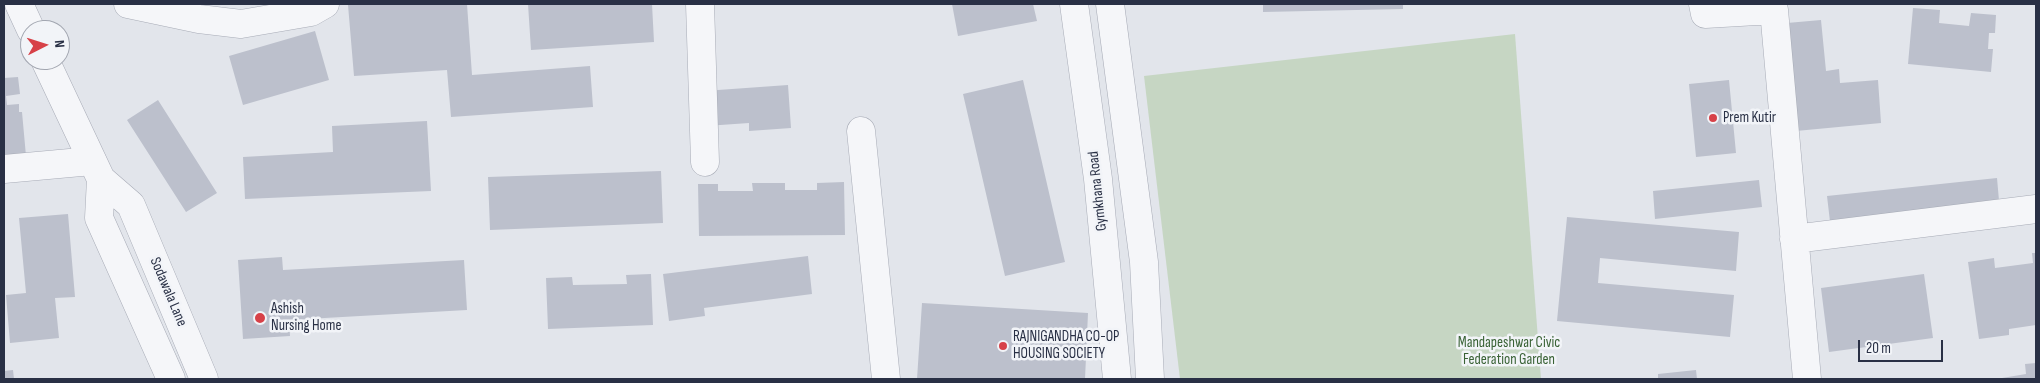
<!DOCTYPE html>
<style>
body{margin:0}
#map{position:relative;width:2040px;height:383px;overflow:hidden;background:#e2e5eb;font-family:"Sofia Sans Condensed",sans-serif}
canvas{display:block}
.frame{position:absolute;inset:0;border:5px solid #293045;pointer-events:none}
.north{position:absolute;left:20px;top:20px;width:50px;height:50px;box-sizing:border-box;background:#f2f4f8;border:1px solid #a2a6b0;border-radius:50%;rotate:85deg;font-size:14px;font-weight:700;line-height:20px;text-align:center;color:#293045}
.north::after{content:'';display:block;margin:auto;width:18px;height:22px;background:#d74148;clip-path:polygon(50% 0,100% 100%,50% 72%,0 100%)}
.scale{position:absolute;left:1858px;top:340px;width:85px;height:22px;box-sizing:border-box;border:2px solid #293045;border-top:0;padding-left:6px;font-size:15px;line-height:18px;white-space:nowrap;color:#293045;-webkit-text-stroke:4px #f2f4f8;paint-order:stroke}
</style>
<div id="map">
<canvas width="2040" height="383"></canvas>
<div class="frame"></div>
<div class="north">N</div>
<div class="scale">20 m</div>
</div>
<script>
const g = document.querySelector('canvas').getContext('2d');
g.lineJoin = 'round';
function paint(path, color) {
  g.fillStyle = color;
  g.fill(path, 'evenodd');
}
function toPath(rows) {
  const path = new Path2D();
  for (const r of rows) {
    path.moveTo(r[0], r[1]);
    for (let i = 2; i < r.length; i += 2) path.lineTo(r[i], r[i + 1]);
  }
  return path;
}
function trace(path, color, width, dash) {
  g.strokeStyle = color;
  g.lineWidth = width;
  g.lineCap = dash ? 'butt' : 'round';
  g.setLineDash(dash || []);
  g.stroke(path);
}
function drawText(font, color, halo, rows, align = 'center') {
  g.font = font + ' "Sofia Sans Condensed",sans-serif';
  g.lineWidth = 5;
  g.setLineDash([]);
  g.textBaseline = 'middle';
  g.strokeStyle = halo;
  g.fillStyle = color;
  for (const [text, x, y, turn = 0] of rows) {
    g.save();
    g.translate(x, y);
    g.rotate((+turn || 0) * Math.PI / 180);
    g.textAlign = isNaN(turn) ? turn : align;
    if (halo) g.strokeText(text, 0, 0);
    g.fillText(text, 0, 0);
    g.restore();
  }
}
paint(toPath([
 [1515,34,1541,379,1180,379,1144,76]
]), '#c6d6c3');
paint(toPath([
 [364,4,467,4,472,75,590,66,593,107,451,117,447,70,354,76,348,5],
 [528,4,652,4,654,42,531,50],
 [952,4,1033,4,1037,21,958,36],
 [1263,4,1403,4,1403,9,1263,12],
 [1913,8,1940,10,1939,23,1969,26,1971,13,1996,15,1995,33,1989,33,1988,49,1993,49,1991,72,1908,64],
 [1821,20,1826,71,1839,69,1840,83,1878,80,1881,123,1796,131,1787,23],
 [315,31,329,80,243,105,229,56],
 [18,77,20,94,6,96,7,105,19,104,19,112,22,112,26,156,4,158,4,78],
 [1023,80,1065,262,1005,276,963,94],
 [1729,80,1736,153,1696,157,1689,84],
 [788,85,791,128,749,131,749,123,706,126,704,91],
 [158,100,217,193,186,212,127,120],
 [427,121,431,191,245,199,243,157,333,152,332,126],
 [661,171,663,223,490,230,488,177],
 [1997,178,2000,212,1831,230,1827,196],
 [1759,180,1762,207,1655,219,1653,191],
 [844,182,845,235,699,236,698,184,718,184,718,191,753,191,752,183,785,183,785,190,817,190,817,183],
 [68,214,75,297,55,298,59,338,10,343,6,295,26,293,19,218],
 [1567,217,1739,232,1736,271,1600,258,1598,283,1734,295,1730,337,1557,321],
 [2032,253,2036,253,2036,325,2009,329,2009,335,1979,339,1968,262,1994,258,1995,268,2033,263],
 [808,256,812,294,704,308,705,316,669,321,663,274],
 [282,257,283,270,464,260,467,310,289,320,290,336,243,339,238,260],
 [651,274,653,325,548,329,546,278,572,277,573,285,627,284,626,275],
 [1924,274,1933,338,1829,352,1821,288],
 [922,303,1088,313,1085,379,917,379],
 [2036,363,2036,379,1996,379,2026,374,2025,364],
 [13,370,14,379,4,379,4,371],
 [1696,370,1697,379,1658,379,1658,374]
]), '#bcc0cc');
const minor = toPath([
 [128,4,199,19,241,24,311,12,325,4],
 [700,4,705,162],
 [1703,4,1705,14,1774,10,1807,379],
 [861,131,886,379],
 [4,169,92,161],
 [1794,239,2036,209]
]);
const tertiary = toPath([
 [19,4,31,30],
 [1074,4,1098,179,1117,379],
 [1110,4,1144,262,1150,379],
 [45,60,101,179,131,205,204,379],
 [101,179,99,218,171,379]
]);
trace(minor, '#a7abb6', 29);
trace(tertiary, '#a7abb6', 29);
trace(minor, '#f5f6f9', 28);
trace(tertiary, '#f5f6f9', 28);
for (const [x, y, r, color] of [
 [1713,118,5,"#d74148"],
 [260,318,6,"#d74148"],
 [1003,346,5,"#d74148"]
]) {
  const dot = new Path2D();
  dot.arc(x, y, r, 0, 2 * Math.PI);
  g.fillStyle = color;
  g.fill(dot);
  trace(dot, '#f2f4f8', 2);
}
drawText('15px', '#293045', '#f2f4f8', [
 ["Prem Kutir",1723,118],
 ["Ashish",271,309],
 ["Nursing Home",271,326],
 ["RAJNIGANDHA CO-OP",1013,337],
 ["HOUSING SOCIETY",1013,354]
], 'left');
drawText('15px', '#293045', '#f2f4f8', [
 ["Gymkhana Road",1098,191,-96],
 ["Sodawala Lane",168,292,67]
]);
drawText('15px', '#396235', '#f2f4f8', [
 ["Mandapeshwar Civic",1509,343],
 ["Federation Garden",1509,360]
]);
</script>
